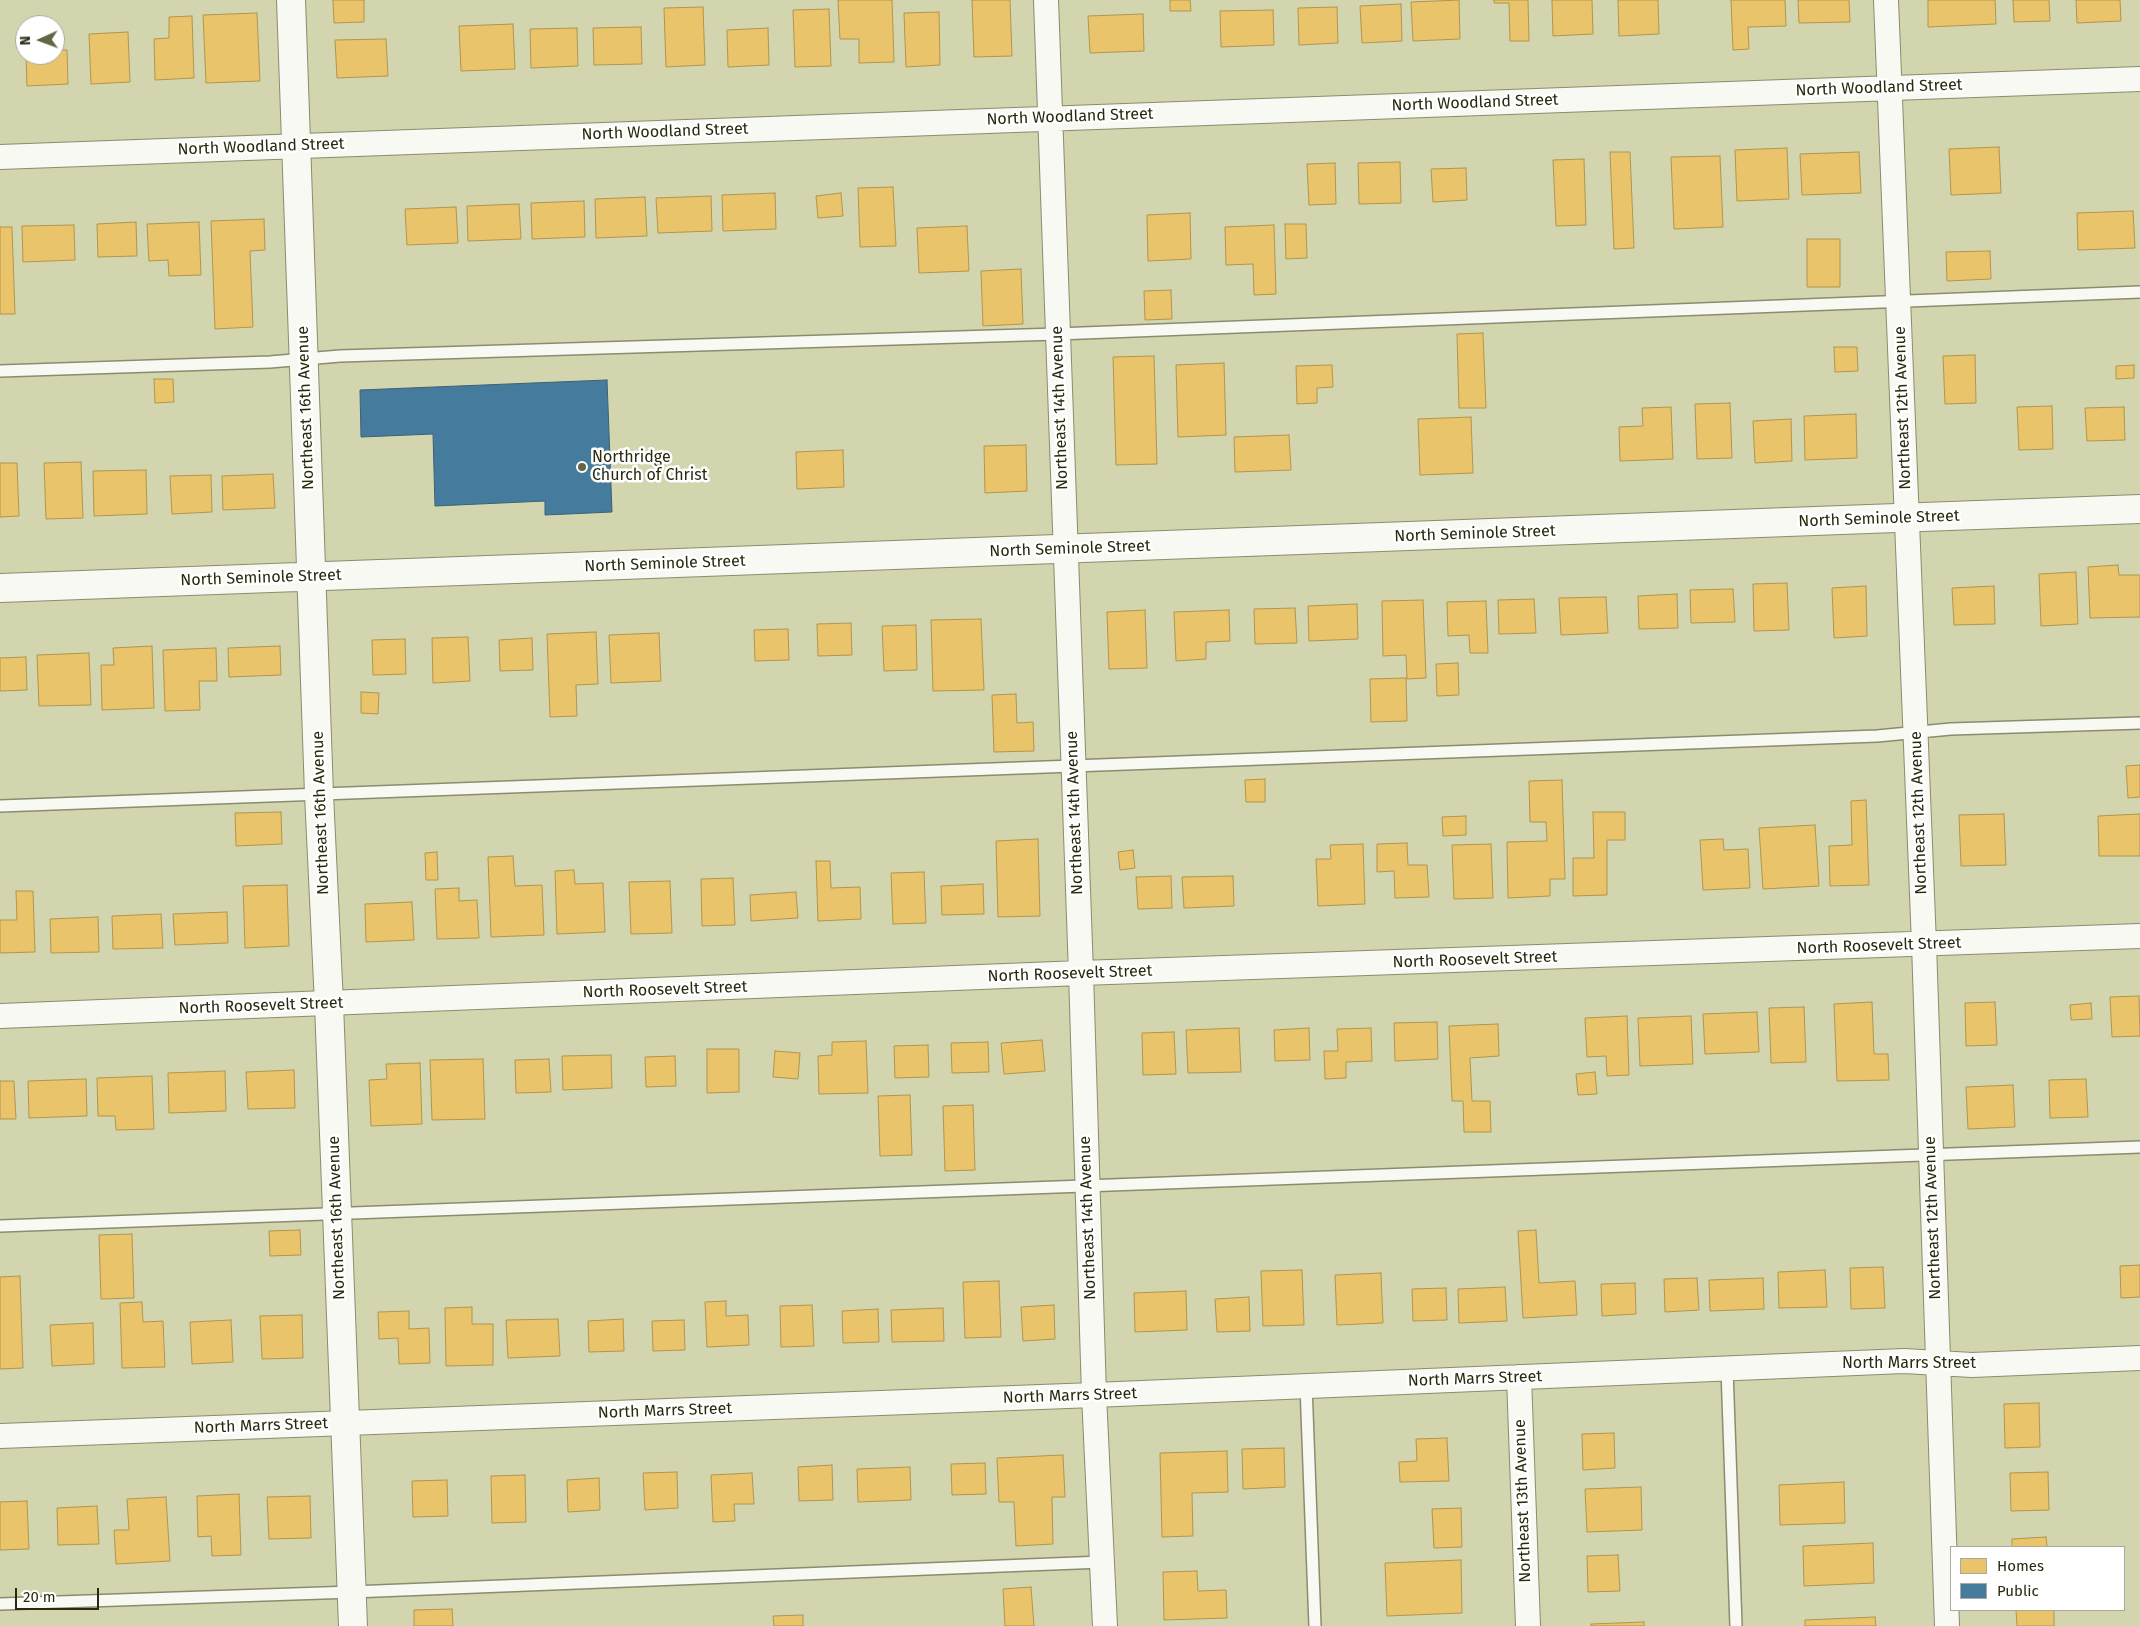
<!DOCTYPE html>
<style>
body{margin:0}
#map{position:relative;width:2140px;height:1626px;overflow:hidden;background:#d3d5af;font-family:"Fira Sans",sans-serif}
canvas{display:block}
.legend{position:absolute;left:1950px;top:1546px;width:175px;height:65px;box-sizing:border-box;background:#fff;border:1px solid #a9a99e;margin:0;padding:6px 9px;list-style:none;font-size:15px;color:#28290d}
.legend li{display:flex;align-items:center;gap:10px;height:25px}
.legend b{width:25px;border:1px solid #a9a99e}
.north{position:absolute;left:15px;top:15px;width:50px;height:50px;box-sizing:border-box;background:#fff;border:1px solid #a9a99e;border-radius:50%;rotate:268deg;font-size:14px;font-weight:700;line-height:20px;text-align:center;color:#28290d}
.north::after{content:'';display:block;margin:auto;width:18px;height:22px;background:#646546;clip-path:polygon(50% 0,100% 100%,50% 72%,0 100%)}
.scale{position:absolute;left:15px;top:1588px;width:84px;height:22px;box-sizing:border-box;border:2px solid #28290d;border-top:0;padding-left:6px;font-size:15px;line-height:18px;white-space:nowrap;color:#28290d;-webkit-text-stroke:4px #fff;paint-order:stroke}
</style>
<div id="map">
<canvas width="2140" height="1626"></canvas>
<ul class="legend">
<li><b style="height:14px;background:#e9c46a"></b>Homes</li>
<li><b style="height:14px;background:#457b9d"></b>Public</li>
</ul>
<div class="north">N</div>
<div class="scale">20 m</div>
</div>
<script>
const g = document.querySelector('canvas').getContext('2d');
g.lineJoin = 'round';
function paint(path, color) {
  g.fillStyle = color;
  g.fill(path, 'evenodd');
}
function toPath(rows) {
  const path = new Path2D();
  for (const r of rows) {
    path.moveTo(r[0], r[1]);
    for (let i = 2; i < r.length; i += 2) path.lineTo(r[i], r[i + 1]);
  }
  return path;
}
function trace(path, color, width, dash) {
  g.strokeStyle = color;
  g.lineWidth = width;
  g.lineCap = dash ? 'butt' : 'round';
  g.setLineDash(dash || []);
  g.stroke(path);
}
function drawText(font, color, halo, rows, align = 'center') {
  g.font = font + ' "Fira Sans",sans-serif';
  g.lineWidth = 5;
  g.setLineDash([]);
  g.textBaseline = 'middle';
  g.strokeStyle = halo;
  g.fillStyle = color;
  for (const [text, x, y, turn = 0] of rows) {
    g.save();
    g.translate(x, y);
    g.rotate((+turn || 0) * Math.PI / 180);
    g.textAlign = isNaN(turn) ? turn : align;
    if (halo) g.strokeText(text, 0, 0);
    g.fillText(text, 0, 0);
    g.restore();
  }
}
const homes = toPath([
 [333,0,364,0,364,22,334,23,333,0],
 [838,0,892,0,894,62,859,63,859,39,840,39,838,0],
 [972,0,1010,0,1012,56,974,57,972,0],
 [1170,0,1190,0,1191,11,1170,11,1170,0],
 [1459,0,1460,39,1413,41,1411,2,1459,0],
 [1494,0,1528,0,1529,41,1510,41,1509,3,1494,3,1494,0],
 [1552,0,1592,0,1593,34,1553,36,1552,0],
 [1618,0,1658,0,1659,34,1619,36,1618,0],
 [1731,0,1785,0,1786,26,1748,27,1749,49,1733,50,1731,0],
 [1798,0,1849,0,1850,22,1799,23,1798,0],
 [1928,0,1995,0,1996,24,1928,27,1928,0],
 [2013,0,2049,0,2050,21,2014,22,2013,0],
 [2076,0,2120,0,2121,21,2077,23,2076,0],
 [1401,4,1402,41,1362,43,1360,6,1401,4],
 [703,7,705,65,666,67,664,8,703,7],
 [1337,7,1338,43,1299,45,1298,8,1337,7],
 [829,9,831,66,795,67,793,10,829,9],
 [1273,10,1274,45,1221,47,1220,11,1273,10],
 [939,12,940,65,906,67,904,13,939,12],
 [257,13,260,81,206,83,203,15,257,13],
 [1143,14,1144,51,1090,53,1088,16,1143,14],
 [192,16,194,78,155,80,154,39,169,38,169,17,192,16],
 [513,24,515,69,461,71,459,26,513,24],
 [641,27,642,64,594,65,593,28,641,27],
 [577,28,578,66,531,68,530,29,577,28],
 [768,28,769,65,728,67,727,30,768,28],
 [128,32,130,82,91,84,89,34,128,32],
 [386,39,388,76,337,78,335,40,386,39],
 [55,50,67,50,68,84,27,86,26,55,55,55,55,50],
 [1999,147,2001,193,1951,195,1949,149,1999,147],
 [1787,148,1789,199,1737,201,1735,150,1787,148],
 [1610,152,1630,152,1634,248,1614,249,1610,152],
 [1859,152,1861,193,1802,195,1800,154,1859,152],
 [1720,156,1723,227,1674,229,1671,157,1720,156],
 [1584,159,1586,225,1556,226,1553,160,1584,159],
 [1400,162,1401,203,1359,204,1358,163,1400,162],
 [1335,163,1336,204,1309,205,1307,164,1335,163],
 [1466,168,1467,200,1433,202,1431,169,1466,168],
 [893,187,896,246,860,247,858,188,893,187],
 [775,193,776,229,723,231,722,195,775,193],
 [841,193,843,216,818,218,816,196,841,193],
 [711,196,712,231,658,233,656,198,711,196],
 [645,197,647,236,596,238,595,199,645,197],
 [584,201,585,237,532,239,531,203,584,201],
 [519,204,521,239,468,241,467,206,519,204],
 [456,207,458,243,407,245,405,209,456,207],
 [2133,211,2135,248,2078,250,2077,213,2133,211],
 [1190,213,1191,259,1148,261,1147,215,1190,213],
 [264,219,265,250,250,251,253,327,215,329,211,221,264,219],
 [136,222,137,256,98,257,97,224,136,222],
 [199,222,201,275,169,276,168,260,149,261,147,224,199,222],
 [1285,224,1306,224,1307,258,1286,259,1285,224],
 [74,225,75,260,23,262,22,226,74,225],
 [1274,225,1276,294,1254,295,1253,264,1226,265,1225,227,1274,225],
 [967,226,969,271,919,273,917,228,967,226],
 [0,227,12,227,15,314,0,314,0,227],
 [1807,239,1840,239,1840,287,1807,287,1807,239],
 [1990,251,1991,279,1947,281,1946,252,1990,251],
 [1021,269,1023,324,983,326,981,271,1021,269],
 [1171,290,1172,319,1145,320,1144,291,1171,290],
 [1483,333,1486,408,1459,408,1457,334,1483,333],
 [1834,347,1857,347,1858,371,1835,372,1834,347],
 [1975,355,1976,403,1945,404,1943,356,1975,355],
 [1154,356,1157,464,1116,465,1113,357,1154,356],
 [1224,363,1226,435,1178,437,1176,365,1224,363],
 [1332,365,1333,387,1317,388,1317,403,1297,404,1296,366,1332,365],
 [2134,365,2134,378,2116,379,2116,366,2134,365],
 [154,379,173,379,174,402,155,403,154,379],
 [1730,403,1732,458,1697,459,1695,404,1730,403],
 [2052,406,2053,449,2019,450,2017,407,2052,406],
 [1671,407,1673,459,1620,461,1619,427,1643,426,1642,408,1671,407],
 [2124,407,2125,440,2087,441,2085,408,2124,407],
 [1856,414,1857,458,1805,460,1804,416,1856,414],
 [1471,417,1473,473,1420,475,1418,419,1471,417],
 [1791,419,1792,461,1755,463,1753,421,1791,419],
 [1289,435,1291,470,1235,472,1234,437,1289,435],
 [1026,445,1027,491,985,493,984,446,1026,445],
 [843,450,844,487,797,489,796,452,843,450],
 [81,462,83,518,46,519,44,463,81,462],
 [0,463,17,463,19,516,0,517,0,463],
 [146,470,147,514,94,516,93,471,146,470],
 [273,474,275,508,223,510,222,476,273,474],
 [211,475,212,512,172,514,170,476,211,475],
 [2118,565,2119,575,2140,575,2140,617,2090,618,2088,567,2118,565],
 [2076,572,2078,624,2041,626,2039,574,2076,572],
 [1787,583,1789,630,1754,631,1753,584,1787,583],
 [1866,586,1867,636,1834,638,1832,588,1866,586],
 [1994,586,1995,624,1954,625,1952,588,1994,586],
 [1733,589,1735,622,1691,623,1690,590,1733,589],
 [1677,594,1678,628,1639,629,1638,596,1677,594],
 [1606,597,1608,633,1561,635,1559,598,1606,597],
 [1534,599,1536,633,1499,634,1498,600,1534,599],
 [1423,600,1426,678,1407,679,1406,655,1383,656,1382,601,1423,600],
 [1486,601,1488,653,1470,653,1469,635,1448,636,1447,602,1486,601],
 [1357,604,1358,639,1309,641,1308,606,1357,604],
 [1295,608,1297,643,1255,644,1254,609,1295,608],
 [1145,610,1147,668,1109,669,1107,612,1145,610],
 [1229,610,1230,641,1206,642,1206,659,1176,661,1174,612,1229,610],
 [981,619,984,690,933,691,931,620,981,619],
 [851,623,852,655,818,656,817,624,851,623],
 [916,625,917,670,884,671,882,626,916,625],
 [788,629,789,660,755,661,754,630,788,629],
 [596,632,598,684,576,685,577,716,550,717,547,634,596,632],
 [659,633,661,681,611,683,609,635,659,633],
 [468,637,470,681,433,683,432,638,468,637],
 [532,638,533,670,500,671,499,640,532,638],
 [405,639,406,674,373,675,372,640,405,639],
 [152,646,154,708,102,710,101,665,114,665,113,648,152,646],
 [280,646,281,675,229,677,228,648,280,646],
 [216,648,217,681,199,681,200,710,165,711,163,650,216,648],
 [89,653,91,705,39,706,37,655,89,653],
 [26,657,27,690,0,691,0,658,26,657],
 [1458,663,1459,695,1437,696,1436,664,1458,663],
 [1406,678,1407,721,1371,722,1370,679,1406,678],
 [361,692,379,693,378,714,361,713,361,692],
 [1016,694,1017,723,1033,722,1034,751,994,752,992,695,1016,694],
 [2140,765,2140,797,2128,798,2126,766,2140,765],
 [1265,779,1265,802,1246,802,1245,780,1265,779],
 [1562,780,1565,879,1550,879,1550,896,1508,898,1507,842,1547,841,1546,822,1530,822,1529,781,1562,780],
 [1866,800,1869,885,1830,886,1829,846,1852,845,1851,801,1866,800],
 [281,812,282,844,236,846,235,813,281,812],
 [1593,812,1625,812,1625,840,1607,840,1607,895,1573,896,1573,858,1594,858,1593,812],
 [2004,814,2006,865,1961,866,1959,815,2004,814],
 [2140,814,2140,856,2099,856,2098,816,2140,814],
 [1466,816,1466,835,1443,836,1442,817,1466,816],
 [1815,825,1819,886,1763,889,1759,828,1815,825],
 [1038,839,1040,916,998,917,996,841,1038,839],
 [1723,839,1724,850,1748,849,1750,888,1703,890,1700,840,1723,839],
 [1407,843,1408,865,1427,865,1429,897,1395,898,1394,871,1377,872,1377,844,1407,843],
 [1363,844,1365,904,1318,906,1316,859,1331,859,1330,845,1363,844],
 [1491,844,1493,898,1454,899,1452,845,1491,844],
 [1133,850,1135,868,1120,870,1118,852,1133,850],
 [437,852,438,880,426,880,425,853,437,852],
 [513,856,515,886,542,885,544,935,491,937,488,857,513,856],
 [816,861,830,861,831,888,860,887,861,919,818,921,816,861],
 [574,870,575,884,603,883,605,932,557,934,555,871,574,870],
 [924,872,926,923,893,924,891,873,924,872],
 [1171,876,1172,908,1138,909,1136,877,1171,876],
 [1233,876,1234,906,1184,908,1182,877,1233,876],
 [733,878,735,925,702,926,701,879,733,878],
 [670,881,672,933,631,934,629,882,670,881],
 [983,884,984,914,942,915,941,886,983,884],
 [287,885,289,946,245,948,243,886,287,885],
 [459,888,459,901,477,900,479,938,437,939,435,889,459,888],
 [16,891,33,891,35,952,0,953,0,920,17,920,16,891],
 [796,892,798,918,751,921,750,895,796,892],
 [412,902,414,940,366,942,365,904,412,902],
 [227,912,228,943,175,945,173,914,227,912],
 [161,914,163,948,113,949,112,916,161,914],
 [98,917,99,952,51,953,50,919,98,917],
 [2139,996,2140,1036,2112,1037,2110,997,2139,996],
 [1872,1002,1874,1054,1888,1054,1889,1080,1837,1081,1834,1004,1872,1002],
 [1995,1002,1997,1045,1966,1046,1965,1003,1995,1002],
 [2091,1003,2092,1019,2071,1020,2070,1005,2091,1003],
 [1804,1007,1806,1062,1771,1063,1769,1008,1804,1007],
 [1757,1012,1759,1052,1705,1054,1703,1014,1757,1012],
 [1627,1016,1629,1075,1607,1076,1606,1056,1587,1057,1585,1018,1627,1016],
 [1691,1016,1693,1064,1640,1066,1638,1018,1691,1016],
 [1437,1022,1438,1059,1395,1061,1394,1023,1437,1022],
 [1498,1024,1499,1056,1470,1058,1472,1101,1490,1101,1491,1132,1464,1132,1463,1101,1452,1101,1449,1026,1498,1024],
 [1239,1028,1241,1072,1188,1073,1186,1030,1239,1028],
 [1309,1028,1310,1060,1275,1061,1274,1030,1309,1028],
 [1371,1028,1372,1061,1346,1062,1346,1078,1325,1079,1324,1051,1338,1051,1337,1029,1371,1028],
 [1174,1032,1176,1074,1143,1075,1142,1033,1174,1032],
 [1042,1040,1045,1071,1004,1074,1001,1043,1042,1040],
 [866,1041,868,1093,819,1094,818,1056,832,1055,832,1042,866,1041],
 [988,1042,989,1072,952,1073,951,1043,988,1042],
 [928,1045,929,1077,895,1078,894,1046,928,1045],
 [707,1049,739,1049,739,1092,707,1093,707,1049],
 [775,1051,800,1053,798,1079,773,1077,775,1051],
 [611,1055,612,1088,563,1090,562,1056,611,1055],
 [675,1056,676,1086,646,1087,645,1057,675,1056],
 [483,1059,485,1119,432,1120,430,1060,483,1059],
 [549,1059,551,1092,516,1093,515,1060,549,1059],
 [420,1063,422,1124,371,1126,369,1080,387,1079,386,1064,420,1063],
 [294,1070,295,1108,248,1109,246,1072,294,1070],
 [225,1071,226,1111,169,1113,168,1073,225,1071],
 [1595,1072,1597,1094,1578,1095,1576,1074,1595,1072],
 [152,1076,154,1129,116,1130,115,1116,98,1116,97,1078,152,1076],
 [86,1079,87,1116,29,1118,28,1081,86,1079],
 [2086,1079,2088,1117,2050,1118,2049,1080,2086,1079],
 [0,1081,14,1081,16,1119,0,1119,0,1081],
 [2013,1085,2015,1127,1968,1129,1966,1087,2013,1085],
 [910,1095,912,1155,880,1156,878,1096,910,1095],
 [973,1105,975,1170,945,1171,943,1106,973,1105],
 [300,1230,301,1255,270,1256,269,1231,300,1230],
 [1536,1230,1539,1283,1575,1281,1577,1315,1523,1318,1518,1231,1536,1230],
 [132,1234,134,1298,101,1299,99,1235,132,1234],
 [2140,1265,2140,1297,2121,1298,2120,1266,2140,1265],
 [1883,1267,1885,1308,1851,1309,1850,1268,1883,1267],
 [1302,1270,1304,1325,1263,1326,1261,1271,1302,1270],
 [1825,1270,1827,1307,1779,1308,1778,1272,1825,1270],
 [1381,1273,1383,1323,1337,1325,1335,1275,1381,1273],
 [20,1276,23,1368,0,1369,0,1277,20,1276],
 [1697,1278,1699,1310,1665,1312,1664,1279,1697,1278],
 [1763,1278,1764,1309,1710,1311,1709,1280,1763,1278],
 [999,1281,1001,1337,965,1338,963,1282,999,1281],
 [1635,1283,1636,1314,1602,1316,1601,1284,1635,1283],
 [1505,1287,1507,1321,1459,1323,1458,1289,1505,1287],
 [1446,1288,1447,1320,1413,1321,1412,1289,1446,1288],
 [1186,1291,1187,1330,1135,1332,1134,1293,1186,1291],
 [1249,1297,1250,1331,1217,1332,1215,1299,1249,1297],
 [726,1301,726,1316,748,1315,749,1345,707,1347,705,1302,726,1301],
 [142,1302,143,1322,163,1321,165,1367,122,1368,120,1303,142,1302],
 [812,1305,814,1346,781,1347,780,1306,812,1305],
 [1054,1305,1055,1339,1023,1341,1021,1307,1054,1305],
 [472,1307,472,1324,493,1324,493,1365,446,1366,445,1308,472,1307],
 [943,1308,944,1341,892,1342,891,1310,943,1308],
 [878,1309,879,1342,843,1343,842,1311,878,1309],
 [409,1311,409,1329,429,1328,430,1363,399,1364,398,1338,379,1339,378,1312,409,1311],
 [302,1315,303,1358,262,1359,260,1316,302,1315],
 [558,1319,560,1356,508,1358,506,1320,558,1319],
 [623,1319,624,1351,589,1352,588,1321,623,1319],
 [231,1320,233,1362,192,1364,190,1322,231,1320],
 [684,1320,685,1350,653,1351,652,1321,684,1320],
 [93,1323,94,1364,52,1366,50,1325,93,1323],
 [2039,1403,2040,1447,2005,1448,2004,1404,2039,1403],
 [1614,1433,1615,1468,1583,1470,1582,1434,1614,1433],
 [1447,1438,1449,1481,1400,1482,1399,1462,1417,1461,1416,1439,1447,1438],
 [1284,1448,1285,1487,1243,1489,1242,1449,1284,1448],
 [1227,1451,1228,1492,1192,1493,1193,1536,1162,1537,1160,1453,1227,1451],
 [1063,1455,1065,1497,1052,1497,1053,1544,1016,1546,1014,1502,999,1502,997,1458,1063,1455],
 [985,1463,986,1494,952,1495,951,1464,985,1463],
 [832,1465,833,1500,799,1501,798,1467,832,1465],
 [910,1467,911,1500,858,1502,857,1469,910,1467],
 [677,1472,678,1508,645,1510,643,1473,677,1472],
 [2048,1472,2049,1510,2011,1511,2010,1473,2048,1472],
 [752,1473,754,1504,734,1504,735,1521,713,1522,711,1475,752,1473],
 [525,1475,526,1522,492,1523,491,1476,525,1475],
 [599,1478,600,1510,568,1512,567,1480,599,1478],
 [447,1480,448,1516,413,1517,412,1481,447,1480],
 [1844,1482,1845,1523,1780,1525,1779,1485,1844,1482],
 [1641,1487,1642,1530,1587,1532,1585,1489,1641,1487],
 [239,1494,241,1555,212,1556,211,1536,198,1537,197,1496,239,1494],
 [310,1496,311,1538,269,1539,267,1497,310,1496],
 [166,1497,170,1561,116,1564,114,1530,129,1530,127,1499,166,1497],
 [27,1501,29,1549,0,1550,0,1502,27,1501],
 [97,1506,99,1544,58,1545,57,1508,97,1506],
 [1461,1508,1462,1547,1434,1548,1432,1509,1461,1508],
 [2046,1537,2047,1547,2012,1547,2012,1539,2046,1537],
 [1873,1543,1874,1583,1804,1586,1803,1546,1873,1543],
 [1618,1555,1620,1591,1588,1592,1587,1556,1618,1555],
 [1461,1560,1462,1613,1387,1616,1385,1563,1461,1560],
 [1197,1571,1198,1591,1226,1590,1227,1618,1164,1620,1163,1572,1197,1571],
 [1031,1587,1034,1626,1005,1626,1003,1589,1031,1587],
 [452,1609,453,1626,414,1626,414,1610,452,1609],
 [2016,1610,2054,1610,2054,1626,2017,1626,2016,1610],
 [803,1615,803,1626,774,1626,773,1616,803,1615],
 [1875,1617,1876,1626,1805,1626,1805,1620,1875,1617],
 [1644,1622,1644,1626,1591,1626,1591,1624,1644,1622]
]);
paint(homes, '#e9c46a');
trace(homes, '#af964e', 1);
const public = toPath([
 [607,380,612,512,545,515,545,501,435,506,433,434,361,437,360,390,607,380]
]);
paint(public, '#457b9d');
trace(public, '#3c6272', 1);
const lane = toPath([
 [0,371,270,362,340,356,1057,334,2140,292],
 [0,806,1877,736,1951,729,2140,723],
 [0,1226,2140,1147],
 [1727,1369,1736,1626],
 [1306,1385,1315,1626],
 [0,1604,352,1592,1102,1562]
]);
const street = toPath([
 [1046,0,1081,973,1094,1395,1105,1626],
 [1886,0,1924,944,1947,1626],
 [0,157,2140,79],
 [0,1016,1081,973,2140,936],
 [1519,1377,1528,1626],
 [0,1436,1094,1395,1904,1361,1972,1365,2140,1358]
]);
const secondary = toPath([
 [291,0,319,794,329,1004,353,1626],
 [0,588,2140,509]
]);
trace(lane, '#8b8c6e', 14);
trace(street, '#8b8c6e', 26);
trace(secondary, '#8b8c6e', 30);
trace(lane, '#f8f9f3', 11);
trace(street, '#f8f9f3', 24);
trace(secondary, '#f8f9f3', 28);
for (const [x, y, r, color] of [
 [582,467,5,"#646546"]
]) {
  const dot = new Path2D();
  dot.arc(x, y, r, 0, 2 * Math.PI);
  g.fillStyle = color;
  g.fill(dot);
  trace(dot, '#fff', 2);
}
drawText('16px', '#28290d', '#fff', [
 ["North Woodland Street",1879,88,-2],
 ["North Woodland Street",1475,103,-2],
 ["North Woodland Street",1070,117,-2],
 ["North Woodland Street",665,132,-2],
 ["North Woodland Street",261,147,-2],
 ["Northeast 16th Avenue",306,408,-92],
 ["Northeast 14th Avenue",1060,408,-92],
 ["Northeast 12th Avenue",1903,408,-92],
 ["North Seminole Street",1879,519,-2],
 ["North Seminole Street",1475,534,-2],
 ["North Seminole Street",1070,549,-2],
 ["North Seminole Street",665,564,-2],
 ["North Seminole Street",261,578,-2],
 ["Northeast 16th Avenue",321,813,-92],
 ["Northeast 14th Avenue",1075,813,-92],
 ["Northeast 12th Avenue",1919,813,-92],
 ["North Roosevelt Street",1879,946,-2],
 ["North Roosevelt Street",1475,960,-2],
 ["North Roosevelt Street",1070,974,-2],
 ["North Roosevelt Street",665,990,-2],
 ["North Roosevelt Street",261,1006,-2],
 ["Northeast 16th Avenue",337,1218,-92],
 ["Northeast 14th Avenue",1088,1218,-92],
 ["Northeast 12th Avenue",1933,1218,-92],
 ["North Marrs Street",1909,1364],
 ["North Marrs Street",1475,1379,-2],
 ["North Marrs Street",1070,1396,-2],
 ["North Marrs Street",665,1411,-2],
 ["North Marrs Street",261,1426,-2],
 ["Northeast 13th Avenue",1523,1501,-92]
]);
drawText('16px', '#28290d', '#fff', [
 ["Northridge",592,458],
 ["Church of Christ",592,476]
], 'left');
</script>
